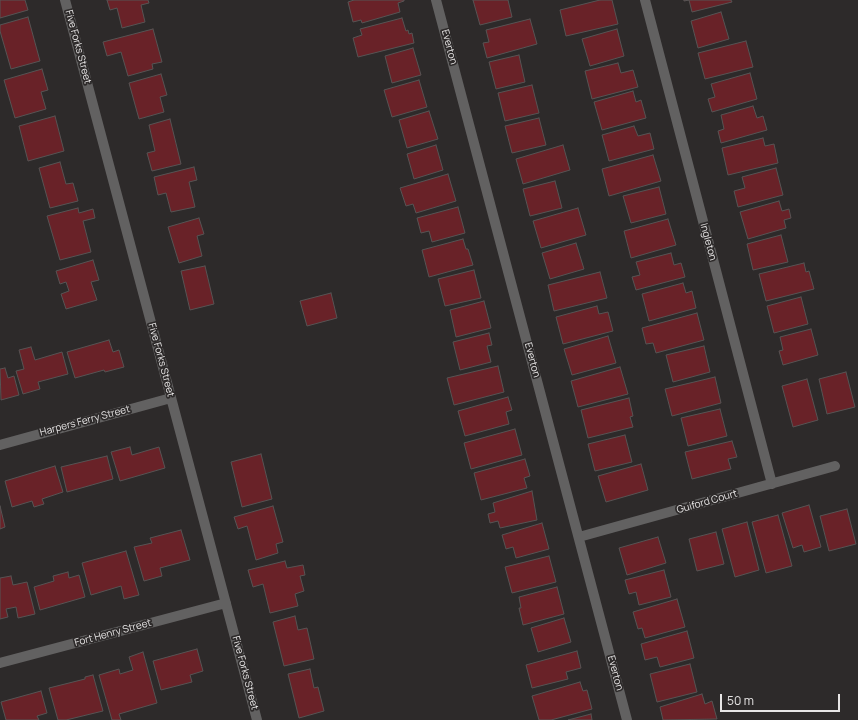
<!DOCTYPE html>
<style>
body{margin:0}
#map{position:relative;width:858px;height:720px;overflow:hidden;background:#2d2a2a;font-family:Manrope,sans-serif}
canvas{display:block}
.scale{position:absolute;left:720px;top:694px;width:120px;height:18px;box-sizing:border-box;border:2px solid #e7e5e5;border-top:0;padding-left:5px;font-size:12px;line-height:14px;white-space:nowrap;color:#e7e5e5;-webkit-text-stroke:3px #2d2a2a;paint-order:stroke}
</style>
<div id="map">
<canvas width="858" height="720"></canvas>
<div class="scale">50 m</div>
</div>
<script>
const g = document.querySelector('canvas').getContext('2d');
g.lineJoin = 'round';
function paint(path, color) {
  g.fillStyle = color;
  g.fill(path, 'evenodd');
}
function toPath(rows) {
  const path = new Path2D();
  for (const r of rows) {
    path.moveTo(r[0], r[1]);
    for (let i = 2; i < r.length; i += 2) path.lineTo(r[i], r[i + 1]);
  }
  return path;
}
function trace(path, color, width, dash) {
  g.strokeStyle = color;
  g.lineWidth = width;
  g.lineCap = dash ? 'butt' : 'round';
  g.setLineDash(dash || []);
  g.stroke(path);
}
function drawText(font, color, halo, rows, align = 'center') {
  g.font = font + ' Manrope,sans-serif';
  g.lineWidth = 3.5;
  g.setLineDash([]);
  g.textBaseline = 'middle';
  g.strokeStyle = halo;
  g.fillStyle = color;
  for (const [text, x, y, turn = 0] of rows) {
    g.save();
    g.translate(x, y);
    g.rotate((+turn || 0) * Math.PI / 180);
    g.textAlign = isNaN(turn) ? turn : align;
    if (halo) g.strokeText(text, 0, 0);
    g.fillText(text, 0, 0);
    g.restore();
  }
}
const building = toPath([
 [0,0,25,0,28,10,0,18,0,0],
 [107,0,148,0,149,3,141,5,145,22,122,28,117,8,110,10,107,0],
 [354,0,404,0,404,1,398,3,400,12,362,23,361,20,353,22,348,2,354,0],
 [473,0,508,0,512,17,480,25,473,0],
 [600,0,612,0,618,24,566,36,560,10,600,0],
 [684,0,731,0,732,2,692,12,689,0,684,1,684,0],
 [721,12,729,39,698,48,691,21,721,12],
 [28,17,40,61,11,69,0,31,0,25,28,17],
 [402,18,406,31,408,30,409,34,412,33,414,43,358,57,353,38,362,35,360,29,402,18],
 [530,19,537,44,487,58,483,43,489,42,486,30,530,19],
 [153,29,162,62,152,64,153,69,128,76,121,52,107,56,103,42,153,29],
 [617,29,624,56,590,66,582,39,617,29],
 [746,41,753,67,705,79,698,53,746,41],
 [413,48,421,75,392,83,385,56,413,48],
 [519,55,525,82,496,89,489,62,519,55],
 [618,63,621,73,633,70,638,87,592,99,585,71,618,63],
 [42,69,48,90,41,92,46,109,15,118,4,80,42,69],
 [750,73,757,99,712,112,708,99,715,97,711,84,750,73],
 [161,74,167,95,160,97,164,112,139,119,129,83,161,74],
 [419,80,427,107,392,117,384,90,419,80],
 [532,85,539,113,505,121,498,93,532,85],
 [633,91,636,102,641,100,646,118,602,130,594,102,633,91],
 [753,106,757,118,763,116,767,130,721,143,718,131,724,129,721,115,753,106],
 [429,111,438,139,407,148,399,120,429,111],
 [55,116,64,151,28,161,19,126,55,116],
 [539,118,546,145,512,153,505,126,539,118],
 [170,119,181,164,152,171,147,153,155,151,149,125,170,119],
 [634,126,638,136,650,133,654,149,609,161,602,135,634,126],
 [763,138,765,146,774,144,778,163,728,175,722,148,763,138],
 [436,145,443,170,414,179,407,154,436,145],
 [563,145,570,170,523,184,516,159,563,145],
 [653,155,661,181,609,196,602,169,653,155],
 [60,162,66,184,73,183,78,201,50,208,39,168,60,162],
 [194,167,197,180,189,182,195,207,171,212,166,193,158,195,154,177,194,167],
 [776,168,783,195,738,207,734,191,745,188,742,177,776,168],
 [448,174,456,201,416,213,413,204,406,206,400,188,448,174],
 [555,181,562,208,530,216,523,189,555,181],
 [659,187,666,214,631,223,623,196,659,187],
 [779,201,782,211,789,209,791,218,784,220,786,228,748,239,740,212,779,201],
 [458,207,465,233,432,242,429,231,421,233,417,218,458,207],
 [78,208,79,213,93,209,95,218,83,221,91,252,60,260,47,216,78,208],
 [578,208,586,235,541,248,533,221,578,208],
 [199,218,204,234,197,236,202,256,179,263,168,227,199,218],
 [668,219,676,245,631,258,624,231,668,219],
 [781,235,788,262,753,270,747,244,781,235],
 [463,239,466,249,468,249,473,265,429,277,422,250,463,239],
 [576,243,584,269,550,279,542,253,576,243],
 [671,253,674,265,681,263,685,277,636,290,632,277,640,275,636,262,671,253],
 [93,260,99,280,91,282,97,300,66,309,61,294,69,291,66,282,60,284,56,271,93,260],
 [804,263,806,272,809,271,814,289,766,301,759,274,804,263],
 [205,266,214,304,190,310,181,271,205,266],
 [474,270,481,298,445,306,438,279,474,270],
 [600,272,607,298,554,311,548,285,600,272],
 [683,283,686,293,692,291,696,308,649,321,642,294,683,283],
 [331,293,337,318,307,326,300,301,331,293],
 [801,297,808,324,774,333,767,306,801,297],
 [484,301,491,328,456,337,450,310,484,301],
 [597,306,599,314,608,312,613,331,563,344,556,317,597,306],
 [697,313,704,340,656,353,653,343,646,344,642,328,697,313],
 [811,329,818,355,783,365,779,351,783,350,780,337,811,329],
 [489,333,492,345,487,346,491,362,460,370,453,342,489,333],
 [608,336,616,363,572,375,564,349,608,336],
 [109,340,113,352,119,350,124,367,105,372,104,370,75,378,67,352,109,340],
 [704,346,710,372,673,382,666,355,704,346],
 [31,347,35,360,62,352,68,374,38,382,40,389,23,394,16,371,24,369,19,350,31,347],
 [498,366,504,392,454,405,447,378,498,366],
 [620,367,628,394,578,407,571,381,620,367],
 [5,368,8,378,14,376,19,395,1,400,0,369,5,368],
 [846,372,855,407,827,414,819,379,846,372],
 [715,377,721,403,672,416,665,389,715,377],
 [807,379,818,420,793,427,782,386,807,379],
 [508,397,512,410,506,412,509,424,465,436,458,411,508,397],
 [629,398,633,416,630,417,633,427,588,438,581,410,629,398],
 [720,409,727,436,688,446,681,418,720,409],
 [515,429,522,455,471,469,464,443,515,429],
 [625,435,632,462,595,471,588,444,625,435],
 [732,441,737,457,728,459,731,469,692,479,685,452,732,441],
 [130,447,132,455,159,447,165,468,120,481,111,452,130,447],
 [261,454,272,499,242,507,231,462,261,454],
 [107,456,113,479,67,492,61,467,107,456],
 [525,459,530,476,524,478,527,488,481,500,474,473,525,459],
 [641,464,648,490,606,502,598,476,641,464],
 [55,466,63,492,42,499,44,504,34,507,32,501,12,507,5,481,55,466],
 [532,491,537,520,500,528,498,521,490,523,488,514,495,512,493,503,532,491],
 [809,505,821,547,804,552,802,545,793,548,782,513,809,505],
 [0,506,5,527,0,529,0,506],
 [273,506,283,542,276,544,278,553,256,560,247,526,238,529,234,517,273,506],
 [847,509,856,544,829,551,820,516,847,509],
 [778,515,792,566,766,573,752,522,778,515],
 [747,522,759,570,735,577,722,529,747,522],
 [542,523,549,549,516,558,513,547,506,549,502,535,542,523],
 [181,530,190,560,160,568,162,576,144,581,134,547,152,543,150,538,181,530],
 [716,532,724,564,697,571,689,539,716,532],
 [658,537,666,563,627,575,619,548,658,537],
 [126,551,139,595,124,599,121,586,91,595,82,563,126,551],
 [549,556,556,582,512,593,505,567,549,556],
 [285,561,287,568,303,565,305,575,300,576,304,591,295,594,298,606,270,613,263,584,253,587,248,570,285,561],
 [664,570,671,597,639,605,636,592,629,594,625,580,664,570],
 [68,572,69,578,79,575,85,597,40,610,34,587,54,581,53,576,68,572],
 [11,576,13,585,27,582,35,614,18,618,16,607,6,609,8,617,0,619,0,578,11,576],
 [557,587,564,614,523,625,519,608,521,608,519,597,557,587],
 [677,599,685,627,645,638,642,628,638,629,633,612,677,599],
 [295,616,298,630,307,628,314,659,284,666,273,622,295,616],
 [564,618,571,642,538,652,531,628,564,618],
 [687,631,694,658,660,667,657,657,645,660,641,644,687,631],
 [197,649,203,671,190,675,192,682,161,690,153,661,197,649],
 [577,651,581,668,566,672,568,679,532,688,526,665,577,651],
 [143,652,157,703,119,714,121,720,112,720,99,675,119,669,120,674,133,670,129,657,143,652],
 [690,664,697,692,657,702,650,674,690,664],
 [310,669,314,688,318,687,324,711,299,718,288,674,310,669],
 [93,675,103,711,66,720,58,720,49,688,85,679,85,677,93,675],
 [580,682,583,691,587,690,592,709,551,720,539,720,532,696,580,682],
 [41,691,47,713,37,716,39,720,6,720,1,702,41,691],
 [702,694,705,704,712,701,717,719,663,720,660,707,702,694],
 [591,714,592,720,568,720,591,714]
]);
paint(building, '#692228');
trace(building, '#575454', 1);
trace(toPath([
 [65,0,257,720],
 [436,0,627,720],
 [645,0,772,484],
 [0,445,171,398],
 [579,537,835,466],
 [0,663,226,603]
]), '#626161', 10);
drawText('10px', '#e7e5e5', '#2d2a2a', [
 ["Five Forks Street",78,47,75],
 ["Everton",449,47,75],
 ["Ingleton",708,242,75],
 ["Five Forks Street",161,360,75],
 ["Everton",532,360,75],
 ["Harpers Ferry Street",85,421,-15],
 ["Guiford Court",707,502,-16],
 ["Fort Henry Street",113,633,-15],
 ["Five Forks Street",245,673,75],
 ["Everton",615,673,75]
]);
</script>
